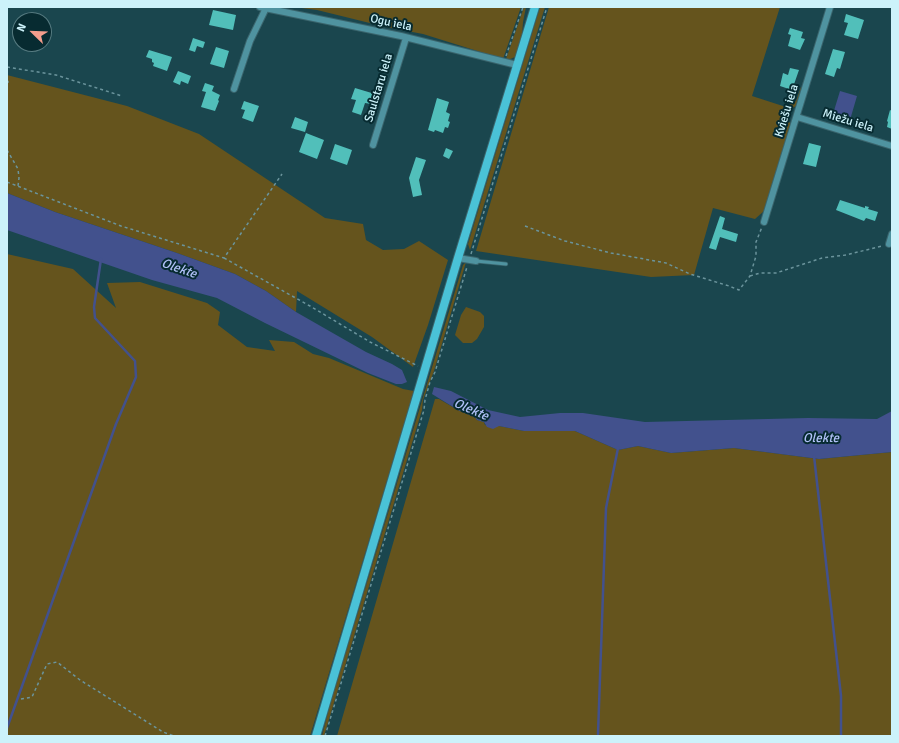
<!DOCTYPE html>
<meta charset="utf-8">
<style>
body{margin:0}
#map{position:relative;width:899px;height:743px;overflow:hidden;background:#1a464e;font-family:Signika,sans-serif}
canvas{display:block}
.frame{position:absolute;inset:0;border:8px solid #ccf2fa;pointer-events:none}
.north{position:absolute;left:12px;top:12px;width:40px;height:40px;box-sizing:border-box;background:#072b31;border:1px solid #567b81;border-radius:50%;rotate:293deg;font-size:11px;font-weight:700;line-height:16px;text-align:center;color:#ccf2fa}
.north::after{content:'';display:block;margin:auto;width:14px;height:18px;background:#f49d8c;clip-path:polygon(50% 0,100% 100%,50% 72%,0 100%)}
</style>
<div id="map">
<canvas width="899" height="743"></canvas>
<div class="frame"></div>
<div class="north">N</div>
</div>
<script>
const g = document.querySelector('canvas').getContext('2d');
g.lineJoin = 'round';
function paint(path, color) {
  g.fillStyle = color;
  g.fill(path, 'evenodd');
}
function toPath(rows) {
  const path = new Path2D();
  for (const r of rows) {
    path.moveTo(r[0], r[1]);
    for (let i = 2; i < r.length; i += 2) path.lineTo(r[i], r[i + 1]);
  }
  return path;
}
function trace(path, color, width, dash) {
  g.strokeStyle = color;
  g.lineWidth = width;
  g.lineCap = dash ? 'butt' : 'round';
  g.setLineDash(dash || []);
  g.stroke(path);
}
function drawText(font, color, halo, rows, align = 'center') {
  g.font = font + ' Signika,sans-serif';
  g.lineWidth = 4;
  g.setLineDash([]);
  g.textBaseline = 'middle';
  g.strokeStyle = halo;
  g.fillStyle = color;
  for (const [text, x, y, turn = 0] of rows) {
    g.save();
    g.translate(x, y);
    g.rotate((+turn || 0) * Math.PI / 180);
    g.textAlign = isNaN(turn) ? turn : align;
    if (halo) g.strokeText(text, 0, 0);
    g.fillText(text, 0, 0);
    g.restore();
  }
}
paint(toPath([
 [294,7,521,7,503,59,423,34,386,27,317,10],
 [524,7,526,7,523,22,522,35,517,53,515,57,508,60,506,59],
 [540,7,545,7,470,250,468,244],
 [549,7,780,7,752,96,786,107,796,101,801,87,802,87,797,105,792,109,786,109,783,115,787,118,791,125,764,211,755,219,713,208,694,275,651,277,476,251],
 [7,75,127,106,199,134,325,218,363,224,366,240,383,250,404,249,419,241,448,260,428,325,413,367,372,337,297,291,296,312,266,291,235,274,177,253,55,212,7,193],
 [7,254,73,269,116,308,107,283,140,282,207,303,220,312,218,325,247,347,275,351,269,340,294,342,313,354,329,358,403,389,414,391,310,736,7,736],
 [466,262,434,371,423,400,422,410,324,736,322,736,329,708,463,265],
 [466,307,480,312,484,316,484,327,477,339,472,343,463,343,455,335,461,315],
 [435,399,439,399,458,410,475,417,477,420,484,422,485,425,499,426,524,431,575,431,618,450,638,446,671,453,734,448,819,459,892,452,892,736,337,736]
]), '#65541d');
paint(toPath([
 [840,91,857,96,850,120,833,114],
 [7,193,55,212,177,253,235,274,266,291,296,312,366,352,392,364,402,370,407,382,402,384,396,384,368,373,265,323,217,298,152,280,7,230],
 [434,387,451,391,488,410,520,417,560,413,583,413,645,422,808,418,877,419,892,411,892,452,819,459,734,448,671,453,638,446,618,450,575,431,524,431,499,426,493,429,487,427,484,422,477,420,475,417,458,410,432,394]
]), '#42518d');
trace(toPath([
 [814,456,841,696,841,736],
 [7,728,116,424,136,377,135,361,95,318,94,307,101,259],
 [598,734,606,508,618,448]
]), '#42518d', 2.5);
paint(toPath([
 [213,10,236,15,233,30,209,25],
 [846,14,864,20,858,39,844,35,848,23,844,22],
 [790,28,803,32,801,38,805,39,800,50,788,46,791,35,788,34],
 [193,38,205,42,203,48,197,46,195,52,189,50],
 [216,47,229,51,224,68,210,64],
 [833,49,845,52,840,69,837,68,834,77,825,74],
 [149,50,172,57,167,71,153,66,154,63,152,62,152,59,146,57],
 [790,68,799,70,792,90,780,86,783,73,788,75],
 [178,71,191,76,188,84,181,81,180,85,173,82],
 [205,83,214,86,212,91,220,95,218,100,219,101,215,111,201,107,206,92,202,91],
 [355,88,375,94,371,104,365,103,361,115,352,112,356,100,351,99],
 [437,98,449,102,446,112,450,114,448,121,450,122,448,128,445,127,443,133,435,130,434,132,428,130],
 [244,101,259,106,253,122,242,118,245,110,241,109],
 [890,110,892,111,892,129,887,127,888,122,887,121],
 [295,117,308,122,305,132,291,128],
 [306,133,324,140,317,159,299,152],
 [809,143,821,146,816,167,803,164],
 [335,144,352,150,347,165,330,159],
 [446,148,453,151,449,159,443,156],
 [416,157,426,160,419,180,422,195,413,197,409,178],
 [840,200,865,208,865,206,869,207,868,209,878,212,875,221,866,218,864,221,836,210],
 [720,216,725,218,722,229,738,234,736,242,720,237,716,250,709,248]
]), '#51bfba');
const lane = toPath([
 [476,261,506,264]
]);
const street = toPath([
 [260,7,401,36,517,65],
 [234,89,250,41,266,8],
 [797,117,892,146],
 [373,145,406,38],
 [764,222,830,7],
 [889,244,892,234],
 [458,258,476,261]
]);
const secondary = toPath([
 [316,736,458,258,535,7]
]);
trace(lane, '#3a656d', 4.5);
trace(street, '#3a656d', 8);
trace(secondary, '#3a656d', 10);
trace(toPath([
 [506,56,523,7],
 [7,67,56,75,122,96],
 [7,80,10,85],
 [7,150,18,169,19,178,18,186],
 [7,182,121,226,224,258,282,174],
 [525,226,565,241,611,253,666,263,690,274,729,286,739,290,750,276,756,256,756,242,762,227],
 [471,254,547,7],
 [224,258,310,306,370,342,418,366],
 [750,276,760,273,776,273,822,258,846,255,882,246],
 [21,699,32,697,47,664,57,662,80,680,163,732,174,736],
 [325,736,424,410,425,400,430,382,435,372,467,267]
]), '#6b949c', 1.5, [3, 3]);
trace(lane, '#4f93a0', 3);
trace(street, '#4f93a0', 6);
trace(secondary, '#4ac2d7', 8);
drawText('12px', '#ccf2fa', '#072b31', [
 ["Ogu iela",391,23,12],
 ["Saulstaru iela",379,88,-73],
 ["Kviešu iela",787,111,-73],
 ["Miežu iela",848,121,17]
]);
drawText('italic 13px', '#b1c1f7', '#072b31', [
 ["Olekte",179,269,19],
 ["Olekte",471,410,23],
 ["Olekte",821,439]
]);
</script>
